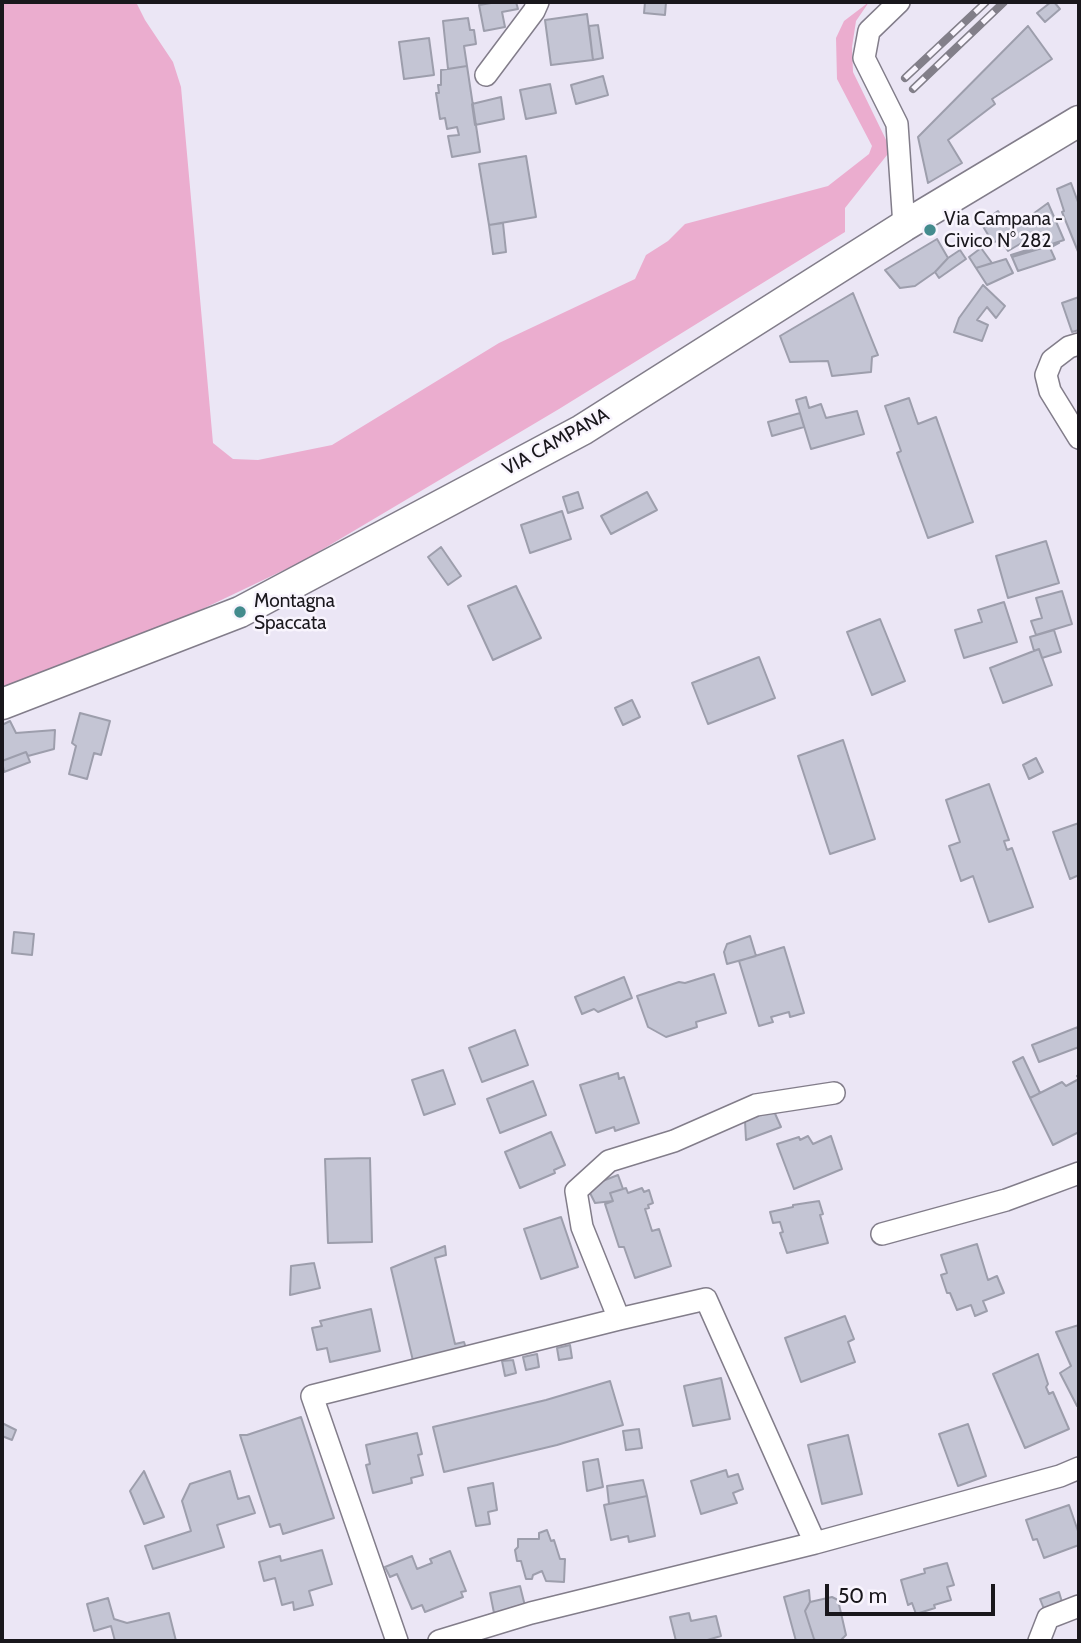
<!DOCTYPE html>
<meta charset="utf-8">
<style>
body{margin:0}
#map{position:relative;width:1081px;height:1643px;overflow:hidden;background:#ebe6f5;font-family:Cabin,sans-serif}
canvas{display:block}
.frame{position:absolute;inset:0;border:4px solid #19171c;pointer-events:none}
.scale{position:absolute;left:825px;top:1584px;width:170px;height:32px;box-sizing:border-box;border:4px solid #19171c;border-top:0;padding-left:9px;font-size:21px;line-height:24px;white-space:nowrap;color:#19171c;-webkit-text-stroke:5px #f8f4fd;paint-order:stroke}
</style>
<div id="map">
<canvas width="1081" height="1643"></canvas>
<div class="frame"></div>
<div class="scale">50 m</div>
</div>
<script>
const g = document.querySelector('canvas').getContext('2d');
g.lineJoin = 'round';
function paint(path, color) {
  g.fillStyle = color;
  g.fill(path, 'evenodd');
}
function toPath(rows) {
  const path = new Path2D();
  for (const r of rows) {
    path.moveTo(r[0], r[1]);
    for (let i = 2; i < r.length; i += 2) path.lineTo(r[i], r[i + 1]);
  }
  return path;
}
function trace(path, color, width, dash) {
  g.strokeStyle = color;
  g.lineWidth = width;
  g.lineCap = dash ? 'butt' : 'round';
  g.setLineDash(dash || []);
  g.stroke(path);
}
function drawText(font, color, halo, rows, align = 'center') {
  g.font = font + ' Cabin,sans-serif';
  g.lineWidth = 5;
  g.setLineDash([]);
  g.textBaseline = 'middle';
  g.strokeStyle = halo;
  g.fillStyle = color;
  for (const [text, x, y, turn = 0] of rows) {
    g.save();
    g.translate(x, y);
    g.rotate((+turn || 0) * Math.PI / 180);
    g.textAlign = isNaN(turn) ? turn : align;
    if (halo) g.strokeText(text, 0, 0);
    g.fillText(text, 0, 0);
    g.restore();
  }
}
paint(toPath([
 [2,2,136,2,145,20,173,62,181,87,213,443,233,459,258,460,332,445,499,343,635,279,646,255,668,241,685,224,828,186,869,154,872,146,837,79,836,38,844,21,869,2,856,21,852,47,853,72,891,150,845,208,845,232,559,409,303,561,83,666,2,695]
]), '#ebadcf');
const building = toPath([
 [497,2,516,2,518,9,502,12,505,27,484,31,479,5,497,2],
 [645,2,666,2,665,15,644,13,645,2],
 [1051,2,1054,2,1060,9,1045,22,1037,13,1051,2],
 [587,14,593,60,551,65,545,20,587,14],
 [468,18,470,30,474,30,476,44,464,46,467,66,448,69,443,21,468,18],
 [598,25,603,58,593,60,589,26,598,25],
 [1028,26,1052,59,992,99,995,104,948,140,962,163,928,183,918,137,1028,26],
 [429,38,434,75,404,79,399,42,429,38],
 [467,66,480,152,452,157,448,136,459,135,457,127,447,129,445,118,440,119,436,93,439,93,438,85,441,85,441,70,467,66],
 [603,76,608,95,576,104,571,85,603,76],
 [550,84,556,113,526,119,520,90,550,84],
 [501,97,504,119,475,125,472,104,501,97],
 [526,156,536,217,489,225,479,164,526,156],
 [1071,183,1078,202,1079,202,1079,254,1062,212,1064,211,1057,189,1071,183],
 [1048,203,1064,240,1012,257,1011,255,1030,249,1025,241,1008,251,1000,239,993,243,981,223,998,211,1002,217,1007,215,1015,227,1048,203],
 [503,223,506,252,493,254,489,225,503,223],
 [937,239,948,258,935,272,915,286,900,288,885,270,937,239],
 [1059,243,1050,248,1055,259,1018,271,1012,257,1059,243],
 [981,248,992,263,976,268,969,257,981,248],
 [960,250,966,259,939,278,935,272,948,258,960,250],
 [1006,259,1013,273,987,285,976,268,1006,259],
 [983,285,1005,306,996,318,987,307,977,320,988,325,982,341,954,332,959,318,983,285],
 [853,293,878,355,872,357,871,372,832,376,828,361,790,362,780,336,853,293],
 [1079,297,1079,330,1072,332,1062,303,1079,297],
 [806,397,809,408,821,404,826,418,857,411,864,434,811,449,796,400,806,397],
 [909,398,918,424,936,417,973,522,928,538,897,453,901,451,885,406,909,398],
 [800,413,804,427,772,436,768,422,800,413],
 [578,492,583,508,568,513,563,497,578,492],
 [647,492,657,510,611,534,601,516,647,492],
 [562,511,571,539,530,553,521,525,562,511],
 [1046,541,1059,583,1008,598,996,556,1046,541],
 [441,547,461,576,448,585,428,557,441,547],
 [516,586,541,638,493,660,468,606,516,586],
 [1062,591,1072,624,1036,635,1031,621,1042,618,1036,598,1062,591],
 [1004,602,1017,642,964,658,955,630,982,622,978,610,1004,602],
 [880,619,905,681,872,695,847,632,880,619],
 [1054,630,1061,652,1042,658,1039,649,1034,651,1030,637,1054,630],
 [1039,649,1052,685,1003,703,990,668,1039,649],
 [759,657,775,698,708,724,692,683,759,657],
 [632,700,640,717,623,725,615,708,632,700],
 [80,713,110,721,101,755,94,753,87,779,69,774,76,746,72,743,80,713],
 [10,721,16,733,55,730,54,749,28,756,26,752,2,761,2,725,10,721],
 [843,740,875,839,830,854,798,756,843,740],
 [26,752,30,762,4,772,2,761,26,752],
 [1036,758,1043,772,1029,779,1023,765,1036,758],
 [989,784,1009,840,1004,841,1007,850,1012,848,1033,907,989,922,973,876,961,881,949,846,960,842,946,800,989,784],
 [1079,823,1079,875,1070,879,1053,832,1079,823],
 [14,932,34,934,32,955,12,953,14,932],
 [750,936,756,956,727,964,724,952,727,944,750,936],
 [784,947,804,1013,790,1017,789,1012,771,1017,773,1022,759,1026,739,961,784,947],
 [714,974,726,1013,696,1022,697,1027,666,1037,648,1027,637,996,679,982,685,983,714,974],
 [624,977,632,998,598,1012,594,1009,582,1014,575,997,624,977],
 [1078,1027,1079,1047,1039,1062,1032,1045,1078,1027],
 [515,1030,528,1065,482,1082,469,1048,515,1030],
 [1023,1057,1040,1093,1030,1098,1013,1062,1023,1057],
 [443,1070,455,1104,424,1115,412,1080,443,1070],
 [618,1073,619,1079,624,1077,639,1123,615,1131,614,1127,596,1133,580,1085,618,1073],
 [1079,1075,1079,1132,1053,1145,1030,1098,1062,1082,1066,1086,1079,1079,1077,1076,1079,1075],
 [533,1081,546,1115,500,1133,487,1099,533,1081],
 [773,1109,781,1127,746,1140,745,1121,773,1109],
 [551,1132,565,1165,554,1170,555,1173,520,1188,505,1152,551,1132],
 [808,1136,813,1144,831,1136,842,1169,794,1189,777,1144,799,1137,800,1140,808,1136],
 [370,1158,372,1242,328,1243,325,1159,370,1158],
 [618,1175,623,1189,610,1193,613,1201,595,1203,587,1187,618,1175],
 [626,1188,628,1193,642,1188,644,1192,649,1190,653,1203,648,1205,649,1208,645,1209,652,1231,659,1229,671,1266,635,1278,624,1247,619,1247,605,1204,613,1201,610,1193,626,1188],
 [819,1201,823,1214,820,1215,828,1243,787,1253,780,1233,783,1232,780,1222,773,1223,770,1212,793,1207,793,1205,819,1201],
 [561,1217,578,1267,541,1279,524,1229,561,1217],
 [977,1244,988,1280,997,1276,1004,1293,983,1301,987,1311,975,1316,971,1305,957,1310,950,1293,947,1293,941,1275,947,1273,941,1255,977,1244],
 [445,1246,446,1255,435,1258,455,1344,464,1342,467,1351,414,1365,391,1268,445,1246],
 [314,1263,320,1288,290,1295,291,1266,314,1263],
 [371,1309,380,1351,330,1362,327,1348,317,1350,312,1328,322,1326,320,1321,371,1309],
 [845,1316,854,1339,848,1342,855,1362,801,1382,785,1338,845,1316],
 [1079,1325,1079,1405,1077,1406,1060,1373,1071,1366,1056,1332,1079,1325],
 [570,1345,572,1358,559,1360,557,1348,570,1345],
 [537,1354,539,1367,526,1370,523,1357,537,1354],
 [1038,1354,1048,1384,1046,1387,1049,1394,1053,1392,1069,1429,1025,1448,993,1374,1038,1354],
 [513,1360,516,1373,505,1376,502,1361,513,1360],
 [721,1378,730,1419,693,1426,684,1386,721,1378],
 [610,1381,623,1425,557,1445,444,1472,433,1427,546,1400,610,1381],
 [301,1417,334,1518,283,1534,280,1524,270,1527,240,1435,247,1435,301,1417],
 [2,1423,16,1430,12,1440,2,1436,2,1423],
 [968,1424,986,1476,958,1486,939,1434,968,1424],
 [639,1429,642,1448,626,1450,623,1431,639,1429],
 [417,1433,422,1454,418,1455,423,1475,411,1478,412,1483,373,1493,366,1465,370,1464,366,1445,417,1433],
 [848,1435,862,1494,822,1504,808,1445,848,1435],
 [598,1459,603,1487,587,1491,583,1462,598,1459],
 [726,1470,728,1477,738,1474,743,1489,733,1493,737,1503,701,1514,691,1481,726,1470],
 [144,1471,164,1517,144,1524,130,1491,144,1471],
 [230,1471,238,1499,249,1496,255,1513,217,1525,224,1547,153,1569,145,1546,191,1531,182,1501,190,1484,230,1471],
 [643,1480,647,1496,609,1504,607,1486,643,1480],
 [493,1483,497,1510,488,1512,490,1524,476,1526,468,1488,493,1483],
 [647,1496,655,1536,629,1542,628,1536,611,1540,604,1505,647,1496],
 [1069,1505,1079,1534,1079,1545,1044,1558,1037,1539,1033,1540,1026,1520,1069,1505],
 [547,1530,551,1541,554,1540,560,1559,565,1559,564,1582,546,1581,542,1571,533,1575,532,1579,526,1579,521,1561,517,1561,515,1550,518,1547,518,1539,539,1539,539,1533,547,1530],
 [322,1550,332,1584,309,1591,313,1605,294,1610,293,1602,282,1605,275,1578,264,1581,259,1562,280,1556,281,1561,322,1550],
 [450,1551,466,1591,461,1592,463,1597,425,1612,422,1605,412,1609,397,1574,390,1577,385,1567,412,1556,417,1569,432,1563,430,1559,450,1551],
 [947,1563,954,1585,947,1587,951,1600,934,1605,935,1608,916,1614,912,1603,908,1605,901,1580,925,1573,924,1569,947,1563],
 [520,1586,525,1606,494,1613,490,1593,520,1586],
 [809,1590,810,1602,805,1611,814,1639,817,1641,796,1641,784,1597,809,1590],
 [1059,1592,1062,1602,1046,1614,1040,1599,1059,1592],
 [832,1597,838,1600,846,1635,840,1641,817,1641,814,1639,805,1611,810,1602,832,1597],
 [108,1598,114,1619,127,1623,169,1613,176,1641,115,1641,111,1626,94,1631,87,1604,108,1598],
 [689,1613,691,1621,716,1616,721,1636,704,1641,676,1641,670,1617,689,1613]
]);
paint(building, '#c4c5d4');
trace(building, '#9d9eac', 2);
const minor = toPath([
 [899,2,869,31,864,58,897,124,904,226],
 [486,75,534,11,538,2],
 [1079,344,1069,347,1052,360,1046,375,1050,391,1079,438],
 [882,1234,1006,1200,1079,1173],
 [619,1319,582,1227,576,1191,609,1161,674,1141,756,1105,834,1093],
 [397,1641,312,1396,619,1319,706,1299,815,1543],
 [439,1641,531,1613,815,1543,1060,1476,1079,1468],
 [1039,1641,1048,1618,1079,1606]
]);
const secondary = toPath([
 [2,704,240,612,582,430,904,226,1079,121]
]);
trace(minor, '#827d8a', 24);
trace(secondary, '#827d8a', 33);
trace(minor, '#fff', 21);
trace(secondary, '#fff', 30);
const rail = toPath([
 [905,78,986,2],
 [913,89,1004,2]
]);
trace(rail, '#827f89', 8);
trace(rail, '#f8f4fd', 5, [16]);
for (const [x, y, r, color] of [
 [930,230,7,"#438b8d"],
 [240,612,7,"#438b8d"]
]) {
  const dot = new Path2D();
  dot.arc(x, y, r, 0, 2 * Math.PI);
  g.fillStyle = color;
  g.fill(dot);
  trace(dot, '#f8f4fd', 2.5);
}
drawText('19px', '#19171c', '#f8f4fd', [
 ["Via Campana -",944,219],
 ["Civico N° 282",944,241],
 ["Montagna",254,601],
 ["Spaccata",254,623]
], 'left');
drawText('19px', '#19171c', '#f8f4fd', [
 ["VIA CAMPANA",556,442,-29]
]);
</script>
